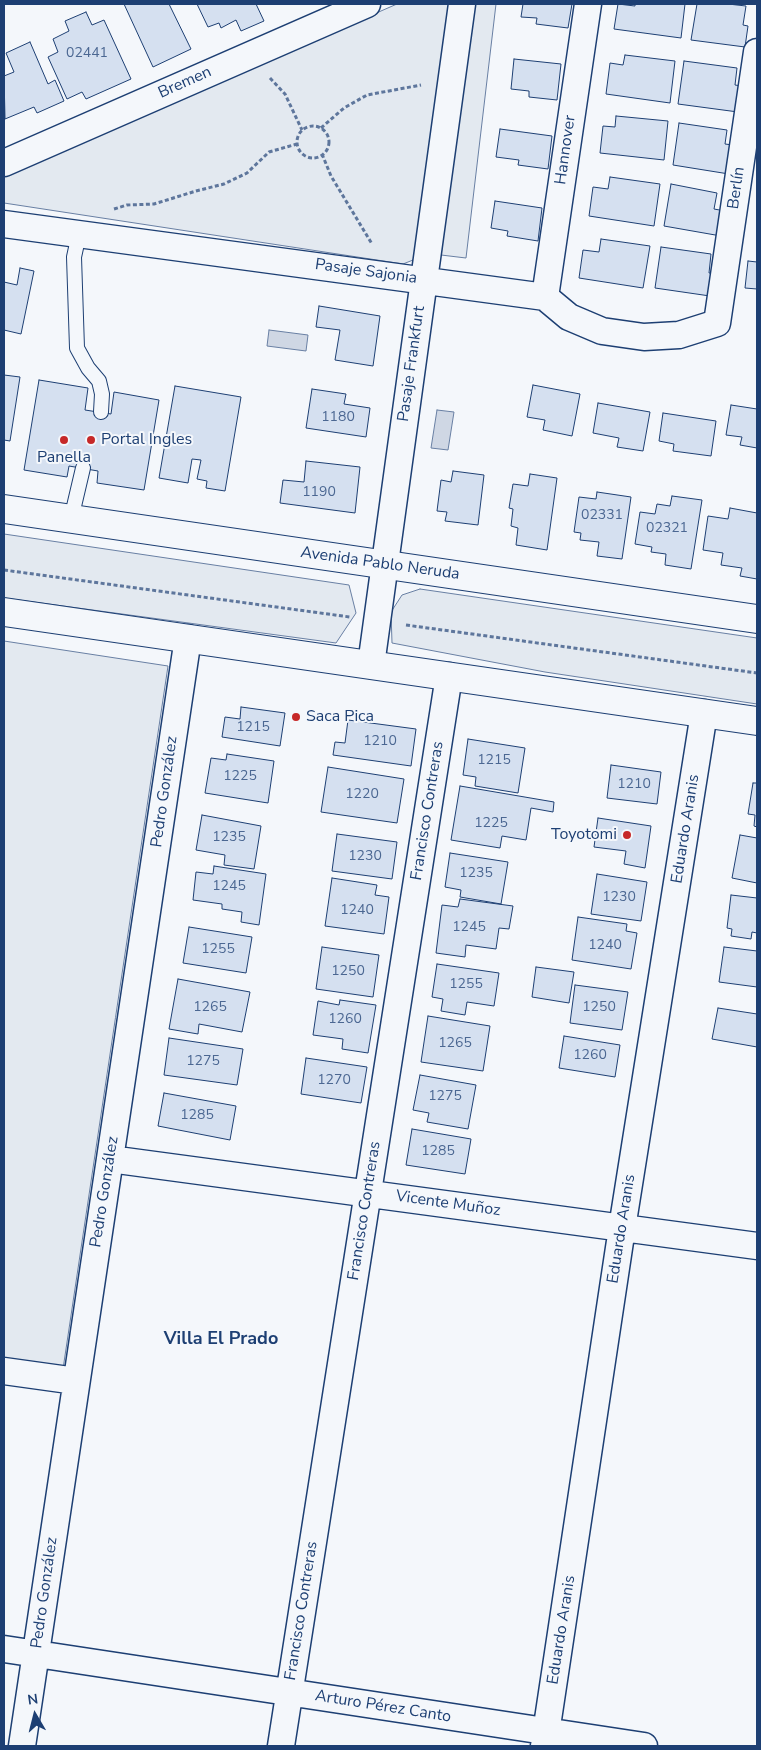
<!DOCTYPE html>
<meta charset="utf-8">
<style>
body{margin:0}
#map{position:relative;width:761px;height:1750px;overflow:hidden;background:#f4f7fb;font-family:"Nunito Sans",sans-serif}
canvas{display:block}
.frame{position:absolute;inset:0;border:5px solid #1d3f73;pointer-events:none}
.north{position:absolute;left:10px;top:1690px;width:50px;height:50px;-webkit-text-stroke:4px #f4f7fb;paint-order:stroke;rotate:352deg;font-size:14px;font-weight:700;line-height:20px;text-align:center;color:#1d3f73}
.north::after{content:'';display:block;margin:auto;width:18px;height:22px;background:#1d3f73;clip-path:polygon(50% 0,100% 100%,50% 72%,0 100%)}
</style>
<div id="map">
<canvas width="761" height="1750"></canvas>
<div class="frame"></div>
<div class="north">N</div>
</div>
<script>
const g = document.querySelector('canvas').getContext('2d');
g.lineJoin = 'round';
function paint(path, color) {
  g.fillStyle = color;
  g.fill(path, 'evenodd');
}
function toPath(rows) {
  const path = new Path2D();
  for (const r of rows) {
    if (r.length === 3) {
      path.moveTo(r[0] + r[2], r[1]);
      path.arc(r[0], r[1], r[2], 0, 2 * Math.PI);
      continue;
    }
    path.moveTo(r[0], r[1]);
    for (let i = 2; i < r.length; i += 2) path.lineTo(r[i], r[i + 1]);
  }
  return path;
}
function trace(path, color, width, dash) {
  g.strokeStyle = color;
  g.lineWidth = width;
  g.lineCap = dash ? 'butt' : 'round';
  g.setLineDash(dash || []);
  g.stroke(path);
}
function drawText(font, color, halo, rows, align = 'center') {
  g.font = font + ' "Nunito Sans",sans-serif';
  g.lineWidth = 4;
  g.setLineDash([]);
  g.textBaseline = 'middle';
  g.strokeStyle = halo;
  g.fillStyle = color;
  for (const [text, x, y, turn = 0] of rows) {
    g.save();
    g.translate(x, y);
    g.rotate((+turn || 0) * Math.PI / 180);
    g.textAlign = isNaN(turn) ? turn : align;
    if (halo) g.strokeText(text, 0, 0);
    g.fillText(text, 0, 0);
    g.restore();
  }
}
const green = toPath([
 [397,4,454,4,420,247,413,260,403,264,4,203,4,177,8,174,397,4],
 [473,4,496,4,466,258,441,255,473,4],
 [4,534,349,585,356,613,336,643,4,598,4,534],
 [420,589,757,638,757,704,545,672,392,643,391,612,402,595,420,589],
 [4,641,168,666,63,1369,4,1360,4,641]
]);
paint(green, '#e3e9f0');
trace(green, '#687fa3', 1);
const water = toPath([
 [269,330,308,335,306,351,267,346,269,330],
 [437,410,454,412,448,450,431,448,437,410]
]);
paint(water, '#cfd7e4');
trace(water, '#687fa3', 1);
const building = toPath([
 [124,4,169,4,191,49,153,67,124,4],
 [197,4,256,4,264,21,241,31,236,20,221,28,219,23,208,27,197,4],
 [523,4,572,4,568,28,536,24,537,18,521,17,523,4],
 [618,4,635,6,635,4,685,4,681,38,614,29,618,4],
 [697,4,728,4,746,6,743,25,748,26,745,47,691,40,697,4],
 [86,12,92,25,104,20,131,79,86,99,82,92,67,99,48,57,58,52,53,39,69,31,65,21,86,12],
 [30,42,48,84,55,80,64,101,37,113,34,107,5,119,4,76,14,72,6,53,30,42],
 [625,55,675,61,670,103,606,94,610,63,623,65,625,55],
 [514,59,561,64,557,100,529,97,529,91,511,89,514,59],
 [684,61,737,68,735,85,742,86,738,112,678,104,684,61],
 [616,116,668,121,664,160,600,153,603,126,615,127,616,116],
 [679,123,727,130,725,144,733,145,729,174,673,165,679,123],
 [500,129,552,136,548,169,518,165,519,160,496,157,500,129],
 [610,177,660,184,654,226,589,216,593,187,608,189,610,177],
 [671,184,717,193,714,209,725,211,721,236,664,226,671,184],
 [495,201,542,208,538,241,507,236,508,231,491,228,495,201],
 [601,239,650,246,643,288,579,278,583,250,599,252,601,239],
 [661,247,711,254,709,273,714,273,710,296,655,288,661,247],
 [748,261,757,262,757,289,745,288,748,261],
 [20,268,34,271,21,334,4,330,4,282,17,285,20,268],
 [319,306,380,316,373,366,335,360,340,330,316,327,319,306],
 [4,375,20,377,10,441,4,440,4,375],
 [39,380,88,388,85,410,111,414,114,392,159,400,144,490,97,483,98,471,69,466,67,477,24,470,39,380],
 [533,385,580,394,572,436,543,430,545,420,527,417,533,385],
 [175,386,241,397,225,491,206,488,207,481,197,479,201,460,192,459,188,483,159,478,175,386],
 [312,389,346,394,344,404,370,408,366,437,306,428,312,389],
 [598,403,650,412,643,451,617,447,619,438,593,433,598,403],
 [731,405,757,409,757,448,740,445,742,437,726,435,731,405],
 [663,413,716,421,711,456,673,451,674,444,659,441,663,413],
 [306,461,360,467,355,513,280,503,283,480,304,482,306,461],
 [453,471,484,475,478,525,445,521,447,512,437,511,441,480,451,482,453,471],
 [530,474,557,478,547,550,516,545,518,528,511,526,513,509,509,508,513,484,528,486,530,474],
 [597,492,631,497,622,559,597,556,599,542,580,540,581,533,574,532,579,497,596,499,597,492],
 [672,496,702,500,691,569,665,565,666,554,651,552,652,547,635,544,640,512,655,514,657,504,670,506,672,496],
 [730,508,757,513,757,579,740,576,742,568,721,565,723,553,703,550,708,516,728,519,730,508],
 [241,707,285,713,280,746,222,737,225,717,240,719,241,707],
 [348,720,416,729,411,766,333,755,335,742,345,743,348,720],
 [468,739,525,748,518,793,475,786,476,777,463,775,468,739],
 [227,754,274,761,268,803,205,793,211,758,226,760,227,754],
 [611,765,661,772,657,804,607,798,611,765],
 [328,767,404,779,397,823,321,812,328,767],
 [753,783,757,783,757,827,754,826,755,815,748,814,753,783],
 [460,786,554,802,553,812,531,808,526,840,502,836,500,848,451,840,460,786],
 [202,815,261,826,254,869,224,865,225,855,196,850,202,815],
 [598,818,651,826,645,868,624,864,626,851,594,847,598,818],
 [337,834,397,842,392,879,332,871,337,834],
 [740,835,757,838,757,883,732,878,740,835],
 [450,853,508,862,501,904,460,897,461,890,445,887,450,853],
 [214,866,266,874,259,925,241,922,242,912,222,909,222,904,193,900,196,872,213,874,214,866],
 [597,874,647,882,641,921,591,914,597,874],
 [332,878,377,885,375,895,389,897,384,934,325,926,332,878],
 [731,895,757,898,757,933,752,932,751,939,731,936,732,929,727,928,731,895],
 [460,899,513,906,509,929,499,928,496,949,466,945,465,957,436,953,442,905,458,907,460,899],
 [578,917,627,924,626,931,637,933,631,969,572,960,578,917],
 [189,927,252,937,246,973,183,963,189,927],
 [322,947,379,955,373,997,316,989,322,947],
 [724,947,757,951,757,987,719,982,724,947],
 [437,964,499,973,494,1006,467,1002,465,1015,441,1011,443,999,432,997,437,964],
 [536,967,574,972,569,1003,532,997,536,967],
 [178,979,250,992,242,1032,199,1024,198,1034,169,1029,178,979],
 [575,985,628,992,622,1030,570,1023,575,985],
 [340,1000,376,1005,368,1053,342,1049,343,1039,313,1035,318,1001,339,1005,340,1000],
 [718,1008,757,1014,757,1047,712,1039,718,1008],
 [428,1016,490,1026,483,1071,421,1062,428,1016],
 [564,1036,620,1045,615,1077,559,1068,564,1036],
 [169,1038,243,1049,237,1085,164,1075,169,1038],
 [306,1058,367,1067,361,1103,301,1094,306,1058],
 [420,1075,476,1085,468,1129,427,1122,429,1113,413,1110,420,1075],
 [164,1093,236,1106,230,1140,158,1126,164,1093],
 [412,1129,471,1139,465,1174,406,1165,412,1129]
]);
paint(building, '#d5e0f0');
trace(building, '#1d3f73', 1);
const lane = toPath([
 [79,234,74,257,77,348,88,368,99,381,102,394,101,412],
 [71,519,83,468]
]);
const street = toPath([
 [4,163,367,4],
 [4,224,545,297,569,317,602,331,644,337,679,335,717,323,757,52],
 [545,297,588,4],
 [371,665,462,4],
 [110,1159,757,1246],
 [4,1371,76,1381],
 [4,1649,644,1746],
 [22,1746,188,638],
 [281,1746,449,676],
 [544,1746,622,1228,704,713]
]);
const secondary = toPath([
 [4,509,757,619],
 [4,612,757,721]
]);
trace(lane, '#1d3f73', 16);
trace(street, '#1d3f73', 29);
trace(secondary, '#1d3f73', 30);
trace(toPath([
 [270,78,285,94,302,130],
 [313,142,16],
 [321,128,344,108,367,95,421,85],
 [322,154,331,176,372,244],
 [114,209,127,205,154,204,196,191,224,184,247,173,269,152,297,144],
 [4,570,350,617],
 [406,625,757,673]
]), '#5e769c', 3, [4, 2.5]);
trace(lane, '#f4f7fb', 14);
trace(street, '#f4f7fb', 26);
trace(secondary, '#f4f7fb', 28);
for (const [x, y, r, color] of [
 [64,440,5,"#c62828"],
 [91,440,5,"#c62828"],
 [296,717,5,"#c62828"],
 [627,835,5,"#c62828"]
]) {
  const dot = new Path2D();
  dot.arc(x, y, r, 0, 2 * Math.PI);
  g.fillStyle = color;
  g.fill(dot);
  trace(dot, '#f4f7fb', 2);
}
drawText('14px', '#4b6792', null, [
 ["02441",87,54],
 ["1180",338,418],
 ["1190",319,493],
 ["02331",602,516],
 ["02321",667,529],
 ["1215",253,728],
 ["1210",380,742],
 ["1215",494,761],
 ["1225",240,777],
 ["1210",634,785],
 ["1220",362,795],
 ["1225",491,824],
 ["1235",229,838],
 ["1230",365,857],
 ["1235",476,874],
 ["1245",229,887],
 ["1230",619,898],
 ["1240",357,911],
 ["1245",469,928],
 ["1240",605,946],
 ["1255",218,950],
 ["1250",348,972],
 ["1255",466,985],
 ["1265",210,1008],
 ["1250",599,1008],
 ["1260",345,1020],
 ["1265",455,1044],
 ["1260",590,1056],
 ["1275",203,1062],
 ["1270",334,1081],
 ["1275",445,1097],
 ["1285",197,1116],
 ["1285",438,1152]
]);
drawText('16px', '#1d3f73', '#f4f7fb', [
 ["Bremen",185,83,-24],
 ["Hannover",566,150,-82],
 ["Berlín",737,188,-82],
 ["Pasaje Sajonia",366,272,8],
 ["Pasaje Frankfurt",412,364,-82],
 ["Avenida Pablo Neruda",380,564,8],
 ["Pedro González",165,792,-82],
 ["Francisco Contreras",428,811,-81],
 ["Eduardo Aranis",686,829,-81],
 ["Pedro González",105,1192,-81],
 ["Vicente Muñoz",448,1204,8],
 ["Francisco Contreras",365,1211,-81],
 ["Eduardo Aranis",622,1229,-81],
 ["Pedro González",45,1593,-82],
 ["Francisco Contreras",302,1611,-81],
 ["Eduardo Aranis",562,1630,-81],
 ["Arturo Pérez Canto",383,1707,9]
]);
drawText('16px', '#1d3f73', '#f4f7fb', [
 ["Portal Ingles",101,440],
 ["Panella",64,458,"center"],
 ["Saca Pica",306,717],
 ["Toyotomi",617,835,"right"]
], 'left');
drawText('bold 18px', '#1d3f73', '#f4f7fb', [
 ["Villa El Prado",221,1340]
]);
</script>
